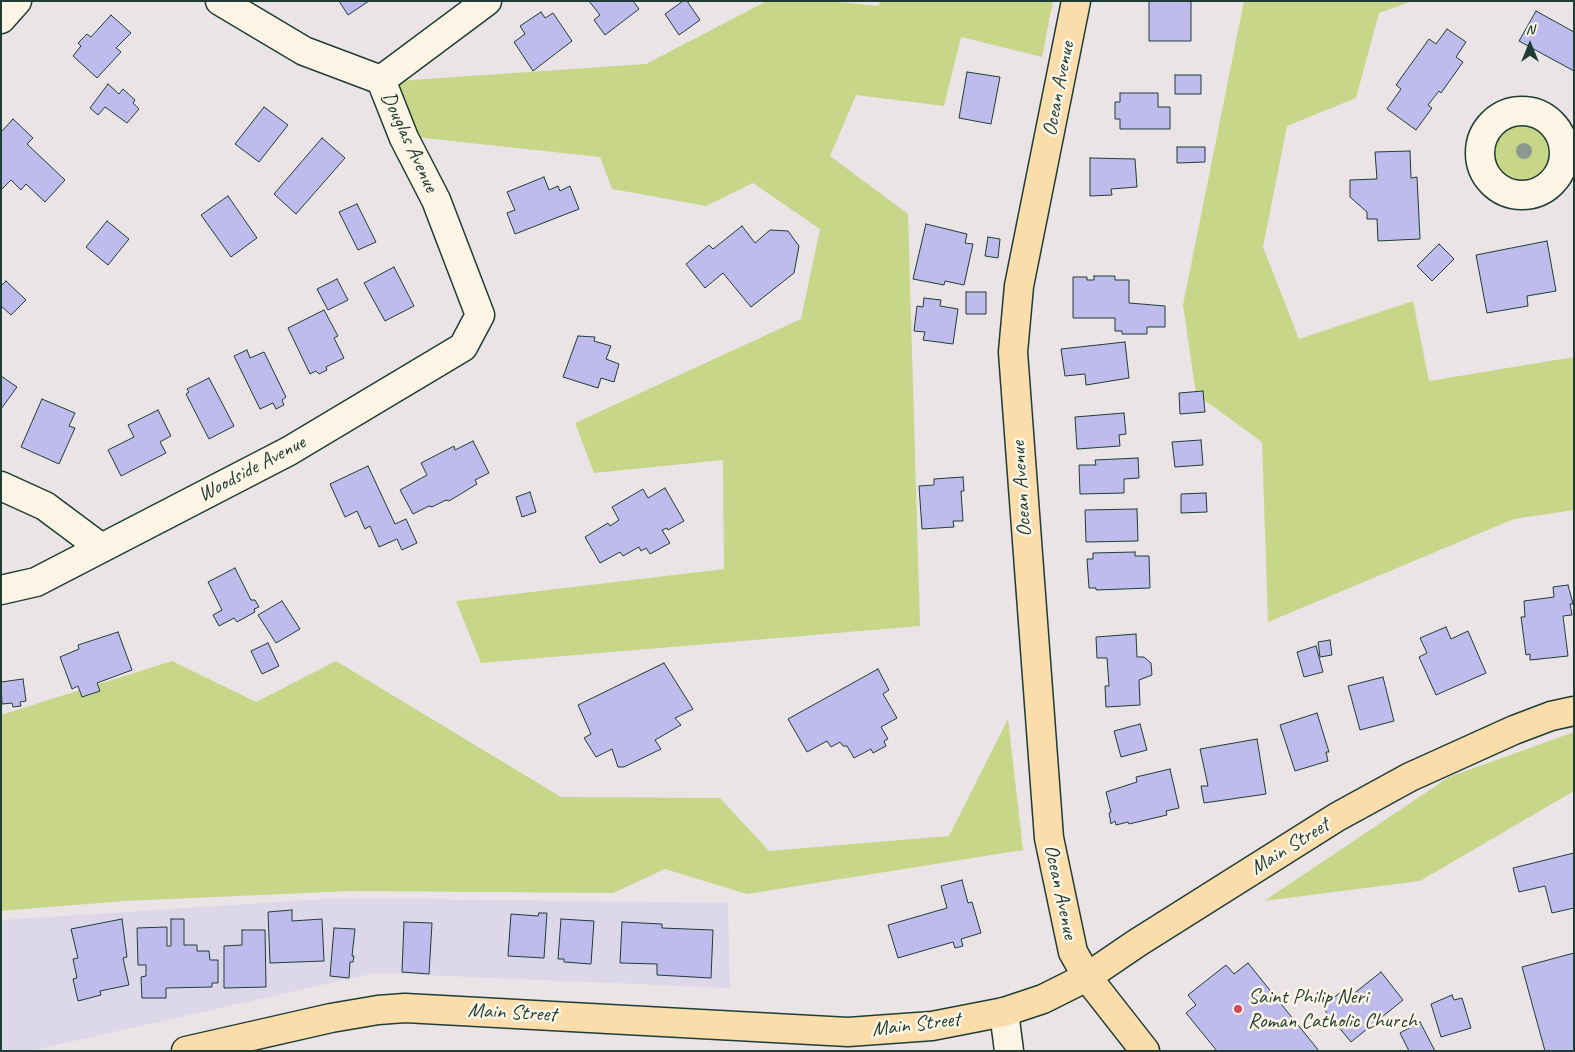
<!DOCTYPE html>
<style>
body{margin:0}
#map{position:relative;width:1575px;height:1052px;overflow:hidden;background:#eae4e7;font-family:Caveat,sans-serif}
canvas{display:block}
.frame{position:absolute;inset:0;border:2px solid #1f3d34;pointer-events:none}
.north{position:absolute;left:1505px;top:20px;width:50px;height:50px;-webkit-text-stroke:4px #fcf5e5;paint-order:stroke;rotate:0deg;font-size:14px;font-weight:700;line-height:20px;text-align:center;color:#1f3d34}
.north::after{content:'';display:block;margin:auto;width:18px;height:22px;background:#1f3d34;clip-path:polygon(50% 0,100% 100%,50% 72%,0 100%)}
</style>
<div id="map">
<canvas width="1575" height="1052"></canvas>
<div class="frame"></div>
<div class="north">N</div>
</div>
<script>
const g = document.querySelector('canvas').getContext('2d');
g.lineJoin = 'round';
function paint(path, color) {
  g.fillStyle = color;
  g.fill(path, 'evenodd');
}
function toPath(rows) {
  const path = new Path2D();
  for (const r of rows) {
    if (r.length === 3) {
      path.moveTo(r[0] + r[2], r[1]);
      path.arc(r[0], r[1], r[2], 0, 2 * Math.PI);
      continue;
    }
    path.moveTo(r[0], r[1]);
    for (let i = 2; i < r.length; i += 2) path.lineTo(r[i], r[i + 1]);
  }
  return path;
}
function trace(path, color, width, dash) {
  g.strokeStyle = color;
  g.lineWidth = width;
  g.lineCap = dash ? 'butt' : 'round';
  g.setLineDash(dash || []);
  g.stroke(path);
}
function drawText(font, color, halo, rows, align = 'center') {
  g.font = font + ' Caveat,sans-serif';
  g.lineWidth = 5;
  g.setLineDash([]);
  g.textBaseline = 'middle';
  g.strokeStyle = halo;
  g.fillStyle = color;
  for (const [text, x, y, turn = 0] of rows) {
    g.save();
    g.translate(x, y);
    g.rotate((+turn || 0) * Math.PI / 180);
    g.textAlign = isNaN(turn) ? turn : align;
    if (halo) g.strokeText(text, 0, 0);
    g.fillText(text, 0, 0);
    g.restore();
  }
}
paint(toPath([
 [340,898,728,903,730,988,375,973,30,1051,1,1051,1,920]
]), '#ddd8e9');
paint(toPath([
 [767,1,830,1,878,6,881,1,1053,1,1042,57,961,37,944,106,856,95,830,156,908,214,920,626,481,663,456,601,724,569,723,460,594,473,575,423,801,319,820,229,753,183,706,206,612,189,600,157,415,137,396,81,646,64],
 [1244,1,1413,1,1379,13,1356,98,1287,126,1263,247,1299,339,1413,301,1429,381,1574,357,1574,510,1514,519,1268,622,1262,442,1196,394,1183,305],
 [1524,152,36],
 [172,661,256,702,336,661,561,797,720,798,769,851,949,836,1008,719,1023,850,747,894,665,869,613,893,351,891,124,901,1,911,1,715],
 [1574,732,1574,791,1420,881,1264,901,1449,777]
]), '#c8d68a');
const building = toPath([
 [339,1,369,1,348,15,339,1],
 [589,1,633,1,639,9,605,35,594,20,600,15,589,1],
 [683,1,687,1,700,20,679,35,665,14,683,1],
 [1149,1,1191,1,1191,41,1149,41,1149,1],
 [1536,11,1574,32,1574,71,1519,41,1536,11],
 [541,12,545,18,553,13,572,41,533,71,514,42,525,34,520,26,541,12],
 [111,15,131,33,116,48,121,52,97,78,73,56,81,46,78,43,87,34,91,37,111,15],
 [1447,29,1466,42,1456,57,1463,62,1441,93,1439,91,1428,105,1432,108,1416,130,1387,109,1401,89,1396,85,1429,39,1436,44,1447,29],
 [967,72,1000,77,991,124,959,118,967,72],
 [1175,75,1201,75,1201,94,1175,94,1175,75],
 [108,84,119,94,123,89,135,100,133,103,139,109,127,123,105,107,98,115,90,108,108,84],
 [1120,93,1158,93,1158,107,1170,107,1170,129,1120,129,1120,119,1115,119,1115,102,1120,102,1120,93],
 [264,107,288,125,259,162,235,144,264,107],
 [13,119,33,138,27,144,65,180,45,202,26,184,21,190,11,180,1,190,1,132,13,119],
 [322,138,345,158,296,214,274,194,322,138],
 [1177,147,1205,147,1205,162,1177,163,1177,147],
 [1410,151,1411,178,1417,177,1420,239,1378,241,1377,219,1367,219,1367,212,1350,197,1350,180,1377,179,1375,152,1410,151],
 [1090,158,1135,159,1137,187,1111,189,1112,195,1090,196,1090,158],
 [544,177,549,190,558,186,560,191,570,186,579,209,515,234,507,213,515,210,507,192,544,177],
 [228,196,257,238,231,257,201,215,228,196],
 [357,204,376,242,358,250,339,212,357,204],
 [107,221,129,239,108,265,86,247,107,221],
 [926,224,967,234,965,243,973,244,964,285,945,281,944,285,913,279,926,224],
 [742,226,755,243,770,230,788,231,799,246,794,273,751,307,723,273,705,288,686,264,709,245,713,249,742,226],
 [988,237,1000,239,998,258,985,256,988,237],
 [1547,241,1556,291,1527,296,1528,306,1487,313,1476,255,1547,241],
 [1439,244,1454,259,1432,281,1417,266,1439,244],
 [394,267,414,306,385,321,364,283,394,267],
 [1094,276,1115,276,1115,280,1129,280,1129,303,1165,306,1165,327,1147,327,1147,334,1122,334,1122,331,1115,331,1115,318,1073,318,1073,277,1087,277,1087,280,1094,280,1094,276],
 [337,279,348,300,328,310,317,289,337,279],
 [6,281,26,300,11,315,1,306,1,286,6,281],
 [966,292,986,292,986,314,966,314,966,292],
 [924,298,941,300,940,306,958,309,953,344,923,340,925,332,914,331,917,306,923,307,924,298],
 [324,310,338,336,334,338,344,358,326,367,327,370,319,374,316,371,310,374,288,328,324,310],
 [578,336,595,337,594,341,611,346,606,359,619,364,614,382,601,378,598,388,563,377,578,336],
 [1125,342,1129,378,1086,385,1085,374,1065,376,1061,349,1125,342],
 [247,350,250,358,264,352,286,397,282,400,284,405,276,409,273,403,260,409,234,356,247,350],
 [1,376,17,387,1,409,1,376],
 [209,378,234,426,209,439,186,394,189,392,187,389,209,378],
 [1203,391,1205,412,1180,414,1179,393,1203,391],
 [42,399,75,413,69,426,75,428,59,464,21,447,42,399],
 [158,410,171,436,160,442,166,453,121,476,108,450,134,437,128,425,158,410],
 [1124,413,1126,434,1119,435,1120,446,1077,449,1075,417,1124,413],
 [1201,440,1203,465,1175,467,1172,442,1201,440],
 [473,441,489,473,475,480,477,484,449,501,446,500,432,507,429,506,413,514,400,490,427,475,421,463,454,446,455,450,473,441],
 [1138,458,1139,478,1124,479,1124,493,1080,494,1079,465,1096,465,1095,460,1138,458],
 [368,466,395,524,406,519,417,543,402,550,397,539,379,547,370,526,365,529,357,511,345,517,330,484,368,466],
 [963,477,964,491,961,491,963,521,953,521,954,527,922,529,919,486,934,485,934,479,963,477],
 [665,488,684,521,668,530,667,528,662,530,670,543,650,554,646,548,641,551,639,547,623,556,620,552,600,563,585,537,608,523,610,526,619,520,612,507,643,489,648,498,665,488],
 [530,492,536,512,522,517,516,497,530,492],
 [1206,493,1207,512,1181,513,1181,494,1206,493],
 [1137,509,1138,541,1086,542,1085,510,1137,509],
 [1135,552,1135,556,1149,556,1150,588,1096,590,1096,588,1089,588,1087,559,1093,559,1093,553,1135,552],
 [235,568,251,600,255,600,259,607,254,609,255,612,237,622,234,618,219,626,213,615,222,610,208,582,235,568],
 [1568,585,1573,604,1570,604,1572,615,1563,616,1568,656,1530,660,1530,654,1526,655,1521,617,1525,617,1524,601,1554,597,1553,587,1568,585],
 [282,601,300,629,276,643,258,615,282,601],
 [1446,627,1451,639,1468,631,1486,673,1436,695,1419,657,1427,653,1420,638,1446,627],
 [118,632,132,670,97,683,100,691,82,697,78,686,72,689,60,657,79,649,78,645,118,632],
 [1136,634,1137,657,1144,657,1151,663,1152,675,1139,680,1140,705,1106,707,1105,686,1109,686,1107,658,1097,658,1096,637,1136,634],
 [1330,640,1332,655,1320,657,1318,642,1330,640],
 [268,643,279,666,262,674,251,651,268,643],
 [1316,646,1323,672,1304,677,1297,652,1316,646],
 [664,663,693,709,675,718,681,725,655,740,661,749,624,767,618,767,612,749,596,757,584,738,591,734,578,705,664,663],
 [878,669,889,690,883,694,897,718,881,727,888,739,884,741,886,746,873,753,871,749,854,758,847,746,843,746,840,742,831,747,827,741,807,752,788,719,878,669],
 [1383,677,1394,721,1360,730,1348,686,1383,677],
 [23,679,26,701,20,702,21,706,13,707,12,703,2,704,1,682,23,679],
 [1317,713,1329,752,1326,752,1328,761,1295,771,1280,725,1317,713],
 [1140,724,1147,750,1121,757,1114,731,1140,724],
 [1257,739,1266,794,1204,803,1201,786,1208,786,1200,749,1257,739],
 [1170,769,1179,808,1166,811,1167,815,1129,824,1128,822,1116,825,1115,821,1111,824,1109,813,1111,812,1106,792,1137,782,1136,777,1170,769],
 [1574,853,1574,908,1552,913,1545,886,1519,892,1513,868,1574,853],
 [962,880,968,903,972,902,981,933,961,939,963,946,955,948,953,942,898,958,888,925,947,908,941,886,962,880],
 [292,910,292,921,322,919,324,961,270,963,268,912,292,910],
 [539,913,547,913,544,958,508,956,511,914,538,916,539,913],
 [122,919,127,957,123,958,129,985,100,991,101,995,78,1001,73,979,77,978,73,959,78,958,71,929,122,919],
 [171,919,184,919,184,945,197,945,197,951,209,951,210,960,218,960,218,983,212,983,212,987,166,988,166,998,142,998,141,977,146,976,146,965,138,965,137,928,167,927,167,946,171,946,171,919],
 [561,919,594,921,591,964,564,962,564,959,558,959,561,919],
 [404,922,432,923,429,974,402,972,404,922],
 [622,922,662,924,662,928,713,930,711,978,657,975,657,964,620,963,622,922],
 [334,928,355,929,352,956,354,956,353,962,350,962,349,978,330,976,334,928],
 [242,930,265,930,266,987,224,988,224,946,242,945,242,930],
 [1574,953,1574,1051,1545,1051,1522,967,1574,953],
 [1248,963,1319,1051,1217,1051,1186,1013,1196,1005,1188,995,1226,965,1234,974,1248,963],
 [1381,972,1403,1000,1351,1042,1322,1007,1346,988,1352,995,1381,972],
 [1452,995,1454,1000,1462,998,1471,1028,1441,1037,1431,1004,1452,995],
 [1420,1022,1435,1051,1409,1051,1400,1033,1420,1022]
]);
paint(building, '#bfbbed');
trace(building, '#1f3d34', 1);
const minor = toPath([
 [1,19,17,1],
 [381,80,487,1],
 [1522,153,42],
 [1,486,45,506,100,547],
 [1,590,36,582,289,451,463,347,480,315,436,200,404,138,381,80,304,51,220,1],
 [1004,1012,1009,1051]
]);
const major = toPath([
 [1076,1,1019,286,1013,352,1049,838,1073,952,1087,977,1145,1051],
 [186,1051,331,1018,378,1010,405,1008,848,1032,932,1026,1004,1012,1043,999,1087,977,1137,943,1337,817,1410,777,1514,730,1551,716,1574,711]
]);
trace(minor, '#1f3d34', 31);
trace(major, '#1f3d34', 31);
trace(minor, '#fcf5e5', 28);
trace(major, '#fbddab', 28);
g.fillStyle = '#8d998e';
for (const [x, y] of [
 [1524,151]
]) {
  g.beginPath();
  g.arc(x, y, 8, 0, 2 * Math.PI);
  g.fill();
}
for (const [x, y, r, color] of [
 [1238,1009,5,"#d1495b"]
]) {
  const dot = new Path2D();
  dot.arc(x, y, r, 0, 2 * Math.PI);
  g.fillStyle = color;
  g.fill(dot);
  trace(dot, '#fcf5e5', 2);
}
drawText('21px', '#1f3d34', '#fcf5e5', [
 ["Ocean Avenue",1059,89,-79],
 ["Douglas Avenue",409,142,65],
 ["Woodside Avenue",252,469,-28],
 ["Ocean Avenue",1022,489,-94],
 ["Main Street",1290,847,-32],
 ["Ocean Avenue",1060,892,78],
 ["Main Street",512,1013,3],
 ["Main Street",916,1025,-7]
]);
drawText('21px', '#1f3d34', '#fcf5e5', [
 ["Saint Philip Neri",1248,997],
 ["Roman Catholic Church",1248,1021]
], 'left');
</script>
